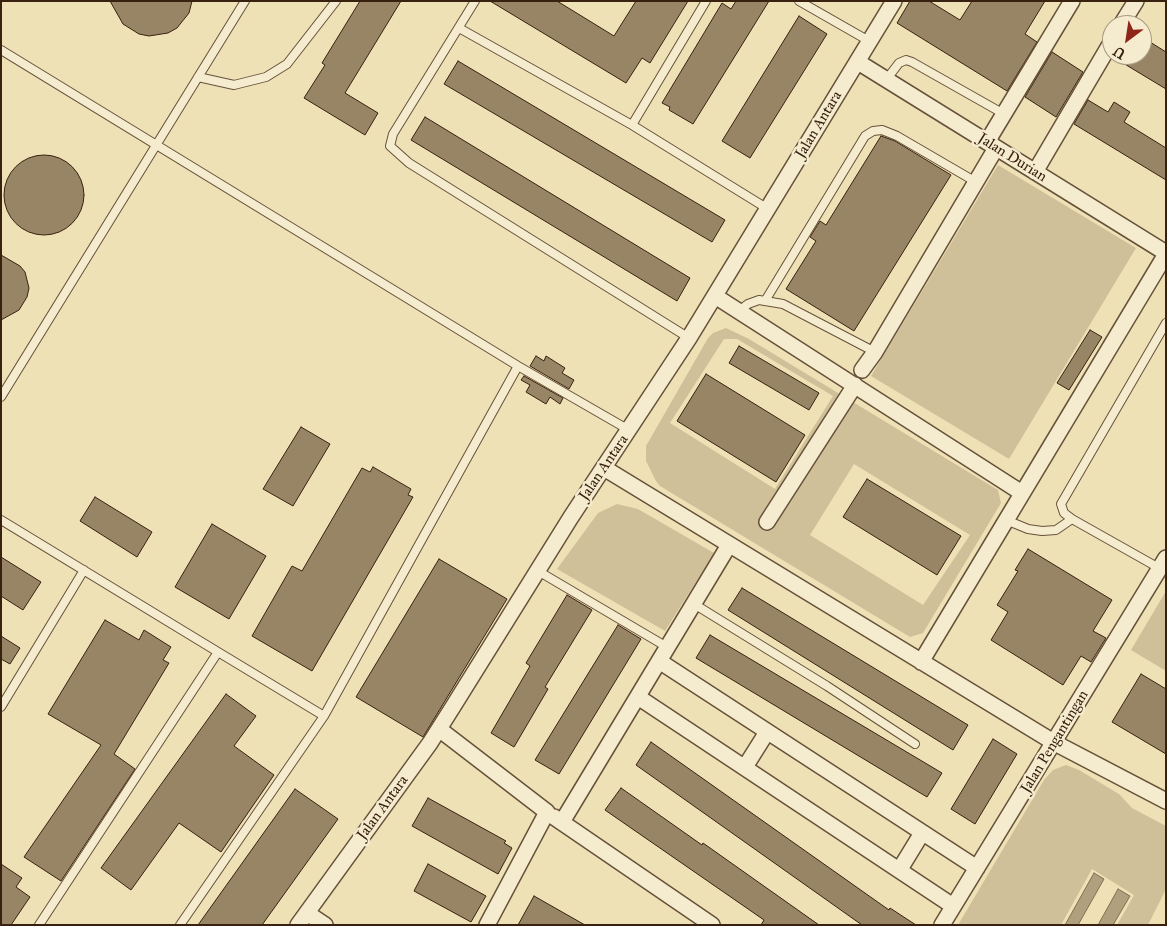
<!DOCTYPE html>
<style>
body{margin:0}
#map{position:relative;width:1167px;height:926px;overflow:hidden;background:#efe1b6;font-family:"IM FELL Great Primer",serif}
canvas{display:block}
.frame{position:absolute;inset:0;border:2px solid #38210f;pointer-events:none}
.north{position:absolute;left:1102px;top:15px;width:50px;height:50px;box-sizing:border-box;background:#f5ecd0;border:1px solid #a99b83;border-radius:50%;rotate:211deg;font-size:14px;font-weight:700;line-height:20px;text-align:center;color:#38210f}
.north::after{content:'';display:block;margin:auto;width:18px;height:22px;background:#8f2418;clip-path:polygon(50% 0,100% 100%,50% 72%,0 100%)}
</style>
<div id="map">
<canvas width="1167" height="926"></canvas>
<div class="frame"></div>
<div class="north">U</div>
</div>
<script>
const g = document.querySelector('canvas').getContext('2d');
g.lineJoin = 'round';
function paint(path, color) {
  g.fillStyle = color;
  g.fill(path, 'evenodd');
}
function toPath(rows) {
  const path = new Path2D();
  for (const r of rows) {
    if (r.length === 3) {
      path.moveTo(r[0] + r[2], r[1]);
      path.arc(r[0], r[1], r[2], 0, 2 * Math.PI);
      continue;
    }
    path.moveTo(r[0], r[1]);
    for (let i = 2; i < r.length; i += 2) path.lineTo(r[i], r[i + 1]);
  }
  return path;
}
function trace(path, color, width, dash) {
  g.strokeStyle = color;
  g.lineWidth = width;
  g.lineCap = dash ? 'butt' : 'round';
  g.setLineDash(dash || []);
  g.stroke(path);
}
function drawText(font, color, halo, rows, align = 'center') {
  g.font = font + ' "IM FELL Great Primer",serif';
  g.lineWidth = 5;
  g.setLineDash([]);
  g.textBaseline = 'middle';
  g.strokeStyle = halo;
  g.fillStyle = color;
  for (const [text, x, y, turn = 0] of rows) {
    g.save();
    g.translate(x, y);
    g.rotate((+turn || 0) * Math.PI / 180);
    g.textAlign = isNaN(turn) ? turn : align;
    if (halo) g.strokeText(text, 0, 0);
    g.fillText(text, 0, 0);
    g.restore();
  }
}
paint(toPath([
 [998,165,1136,248,1009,459,871,376],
 [726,328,749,339,998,490,1001,503,923,633,910,637,660,486,656,481,646,461,646,446,708,338,713,333],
 [724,339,737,339,833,396,775,489,670,423],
 [854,464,970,535,923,605,810,535],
 [617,504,638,509,714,553,665,631,557,569,598,513],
 [1166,591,1166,671,1131,650],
 [1066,765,1079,770,1119,794,1132,808,1166,826,1166,889,1148,925,1117,925,1134,895,1092,869,1061,925,958,925,1044,780,1053,770]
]), '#d0c09a');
const water = toPath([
 [1094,873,1104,879,1078,925,1065,925,1094,873],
 [1118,889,1130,896,1113,925,1098,925,1118,889]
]);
paint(water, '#b1a07d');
trace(water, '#816d51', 1);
const building = toPath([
 [110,1,192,1,189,13,177,28,168,33,149,36,139,34,123,24,110,1],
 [360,1,401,1,345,93,378,113,365,135,304,98,325,65,322,63,360,1],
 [490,1,557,1,614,36,636,1,688,1,650,63,642,58,626,83,490,1],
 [736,1,769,1,693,124,669,110,670,107,662,103,722,3,731,9,736,1],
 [910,1,929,1,960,20,972,1,1045,1,1025,34,1037,42,1007,91,897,23,910,1],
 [799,16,827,34,750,158,722,141,799,16],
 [1142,37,1166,52,1166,89,1113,57,1115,55,1142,55,1142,37],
 [1052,52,1083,72,1056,117,1025,97,1052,52],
 [458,61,725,220,712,242,444,84,458,61],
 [1088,100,1108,112,1114,102,1130,112,1124,122,1166,148,1166,180,1074,124,1088,100],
 [425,117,690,278,677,301,411,140,425,117],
 [881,136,895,141,951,175,854,331,786,289,816,241,810,237,820,221,826,225,881,136],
 [44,195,40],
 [1,255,20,266,25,272,29,288,27,297,19,310,1,320,1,255],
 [1090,330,1102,337,1069,390,1057,383,1090,330],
 [739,346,819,393,809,410,729,363,739,346],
 [536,356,544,361,546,356,565,368,562,373,574,380,569,389,530,366,536,356],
 [706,374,805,435,776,482,677,421,706,374],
 [524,376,563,398,560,404,550,397,546,404,526,392,530,385,521,380,524,376],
 [301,427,330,444,293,506,263,489,301,427],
 [373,467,411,489,408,495,413,497,312,671,252,636,292,566,302,571,362,468,370,472,373,467],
 [867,479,961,536,937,575,843,517,867,479],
 [95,497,152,532,137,557,80,521,95,497],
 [212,524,266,556,229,619,175,587,212,524],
 [1028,549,1112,600,1093,631,1106,638,1091,662,1081,656,1063,685,991,640,1008,612,997,605,1018,571,1015,570,1028,549],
 [1,557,41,582,23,610,1,596,1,557],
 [439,559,507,599,423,737,356,697,439,559],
 [742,588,968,725,953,750,728,610,742,588],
 [567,595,592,610,545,687,548,689,514,747,491,733,530,666,526,663,567,595],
 [105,620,139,640,144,630,171,647,163,660,169,663,114,754,135,769,61,881,24,857,101,745,48,714,105,620],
 [618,625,641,639,559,774,535,760,618,625],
 [710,635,942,773,927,797,696,658,710,635],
 [1,636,20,648,10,664,1,659,1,636],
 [1141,674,1166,689,1166,754,1112,722,1141,674],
 [226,694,256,716,234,746,274,775,221,852,179,823,131,890,101,868,226,694],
 [993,739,1017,754,975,824,951,809,993,739],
 [651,742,889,910,890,908,916,925,862,925,636,765,651,742],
 [621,788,702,845,703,843,819,925,761,925,764,920,605,810,621,788],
 [295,789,338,819,262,925,198,925,295,789],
 [428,798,506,841,504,843,512,848,498,874,412,826,428,798],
 [1,864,22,878,16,887,30,897,11,925,1,925,1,864],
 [428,864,486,896,471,922,414,891,428,864],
 [534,896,585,925,518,925,534,896]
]);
paint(building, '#978566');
trace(building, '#38210f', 1);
const lane = toPath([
 [475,1,393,134,390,146,409,163,689,338],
 [799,1,869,41],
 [459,28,632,125,768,209],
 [1,50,518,366,629,430],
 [198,77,234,85,266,77,287,64,336,1],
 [886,80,899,63,906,60,912,62,1004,114],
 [632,125,706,1],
 [765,301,865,136,873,131,882,130,897,136,976,182],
 [739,311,748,304,759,300,783,304,875,352],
 [1,397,245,1],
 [1,520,218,652],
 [1006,520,1028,529,1042,531,1056,530,1072,519],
 [1159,568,1072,519,1064,513,1061,504,1166,323],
 [538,571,667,647],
 [694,604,827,686,915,744],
 [1,707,84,570],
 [39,925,218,652,324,716],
 [180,925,324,716,518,366]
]);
const street = toPath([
 [1121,25,1136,1],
 [858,62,1166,253],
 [987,142,1072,1],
 [1035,172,1112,41],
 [715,296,1022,493],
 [862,370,875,352,996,148],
 [604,468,1055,743,1166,801],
 [767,522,855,385],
 [659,661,977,868],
 [921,662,1166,254],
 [638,697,953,906],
 [439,729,547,812,487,925],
 [745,767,767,732],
 [554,817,712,925],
 [562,822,729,545],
 [900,869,922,833],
 [307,913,325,925],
 [298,925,430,743,454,705,571,517,689,338,894,1],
 [942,925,1166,558]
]);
trace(lane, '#665139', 10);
trace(street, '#665139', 18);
trace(lane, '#f5ecd0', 8);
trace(street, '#f5ecd0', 15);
drawText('15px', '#38210f', '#f5ecd0', [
 ["Jalan Antara",819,125,-59],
 ["Jalan Durian",1012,158,32],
 ["Jalan Antara",604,468,-56],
 ["Jalan Pengantingan",1055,742,-59],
 ["Jalan Antara",383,808,-54]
]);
</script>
